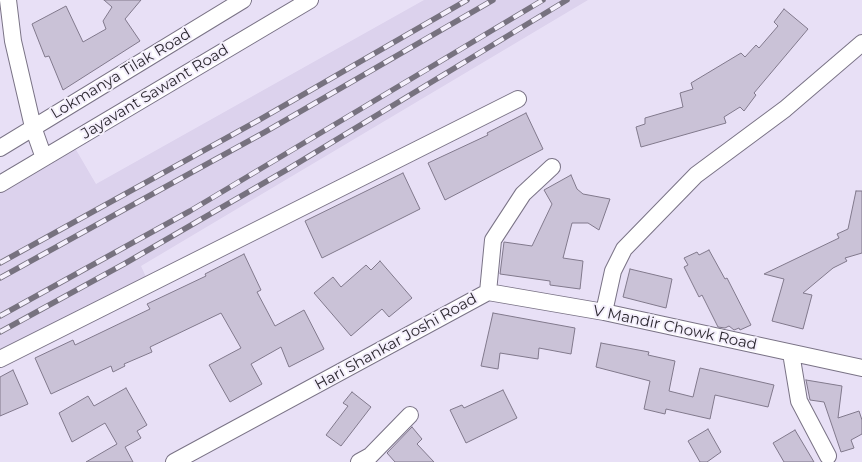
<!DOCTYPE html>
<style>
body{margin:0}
canvas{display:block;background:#e8e0f6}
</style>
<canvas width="862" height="462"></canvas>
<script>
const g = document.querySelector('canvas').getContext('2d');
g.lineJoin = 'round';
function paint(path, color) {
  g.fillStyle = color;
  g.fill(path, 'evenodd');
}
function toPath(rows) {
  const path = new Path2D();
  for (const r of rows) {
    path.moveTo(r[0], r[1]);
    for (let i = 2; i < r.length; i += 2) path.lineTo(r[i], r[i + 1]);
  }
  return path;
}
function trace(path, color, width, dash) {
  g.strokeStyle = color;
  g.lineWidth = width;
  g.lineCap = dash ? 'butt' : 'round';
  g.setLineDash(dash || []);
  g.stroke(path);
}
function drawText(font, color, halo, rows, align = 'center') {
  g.font = font + ' Montserrat,sans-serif';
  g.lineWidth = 4;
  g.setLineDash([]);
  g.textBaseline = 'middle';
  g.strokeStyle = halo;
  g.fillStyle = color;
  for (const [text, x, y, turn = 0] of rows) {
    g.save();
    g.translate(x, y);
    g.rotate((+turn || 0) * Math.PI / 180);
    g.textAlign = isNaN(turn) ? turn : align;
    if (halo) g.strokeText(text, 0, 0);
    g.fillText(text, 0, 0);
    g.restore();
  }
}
paint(toPath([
 [424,0,588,0,141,266,146,277,0,355,0,193,75,148,96,184]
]), '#dcd2ed');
const building = toPath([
 [104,0,141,0,125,19,140,41,63,90,49,56,45,57,32,24,66,6,83,42,106,29,103,21,112,7,104,0],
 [784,9,808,29,754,93,756,95,744,111,740,107,724,117,726,123,641,147,636,127,645,124,645,118,683,107,680,93,693,89,691,83,741,53,745,57,756,45,759,48,778,26,774,22,784,9],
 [526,113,543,149,445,200,428,163,488,135,487,133,526,113],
 [403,173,420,209,322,258,305,221,403,173],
 [571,175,577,189,583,194,610,199,599,230,588,223,572,223,563,258,583,261,580,289,550,285,550,281,500,274,504,242,532,246,552,204,544,190,571,175],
 [856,191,862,191,862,253,845,258,847,261,833,268,803,293,812,295,803,329,772,321,784,279,764,274,839,238,837,234,848,229,856,191],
 [709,250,725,279,727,278,751,325,740,330,739,328,734,330,729,326,725,328,718,327,702,295,699,297,684,267,688,265,684,258,697,252,699,255,709,250],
 [244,254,261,290,257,292,275,326,304,310,324,349,289,367,281,347,251,364,262,384,230,402,209,365,241,348,221,313,150,347,152,352,124,364,125,366,113,372,111,366,51,394,35,358,73,340,75,345,150,309,147,304,206,276,205,274,244,254],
 [380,261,412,298,389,317,382,309,351,336,314,293,333,277,341,287,366,265,371,270,380,261],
 [630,269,672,279,666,308,623,297,630,269],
 [493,313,575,328,571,354,539,348,538,359,500,353,498,369,481,366,493,313],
 [601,343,649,352,648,355,675,361,669,391,693,397,700,368,774,385,768,407,715,395,710,419,666,409,665,414,644,409,650,381,596,367,601,343],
 [13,370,28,404,0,416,0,377,13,370],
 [806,380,842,386,838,418,859,411,862,420,862,434,851,440,854,448,841,452,824,402,810,400,806,380],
 [126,388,147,425,137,431,141,438,125,447,133,462,86,462,117,444,105,423,72,442,59,413,88,396,94,406,126,388],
 [503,390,517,418,466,443,450,410,462,405,464,408,503,390],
 [352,392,371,407,341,446,326,435,348,406,343,403,352,392],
 [412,427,422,439,417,444,434,462,395,462,387,453,412,427],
 [708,429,721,452,707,462,700,462,688,441,708,429],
 [795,430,814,462,784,462,773,443,795,430]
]);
paint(building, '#cac2d7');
trace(building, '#81798c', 1);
const minor = toPath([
 [8,0,13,41,33,127,44,158],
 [0,148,243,0],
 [0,184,310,0],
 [488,292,604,312,862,368],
 [488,292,493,240,523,194,552,167],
 [604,312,613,271,624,249,696,175,785,109,862,43],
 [791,353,799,401,828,456],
 [0,359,518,99],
 [174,462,488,292],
 [359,462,370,456,410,415]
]);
trace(minor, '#7a7386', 18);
trace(minor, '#fff', 16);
const rail = toPath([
 [0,263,259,120,467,0],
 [0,278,265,132,493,0],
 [0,316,190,211,543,0],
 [0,332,124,264,288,169,567,0]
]);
trace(rail, '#77727f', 5.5);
trace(rail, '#f4effc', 4, [11]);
drawText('15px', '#2c2830', '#f4effc', [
 ["Lokmanya Tilak Road",121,74,-31],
 ["Jayavant Sawant Road",155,92,-31],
 ["V Mandir Chowk Road",675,328,12],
 ["Hari Shankar Joshi Road",396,342,-29]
]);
</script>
